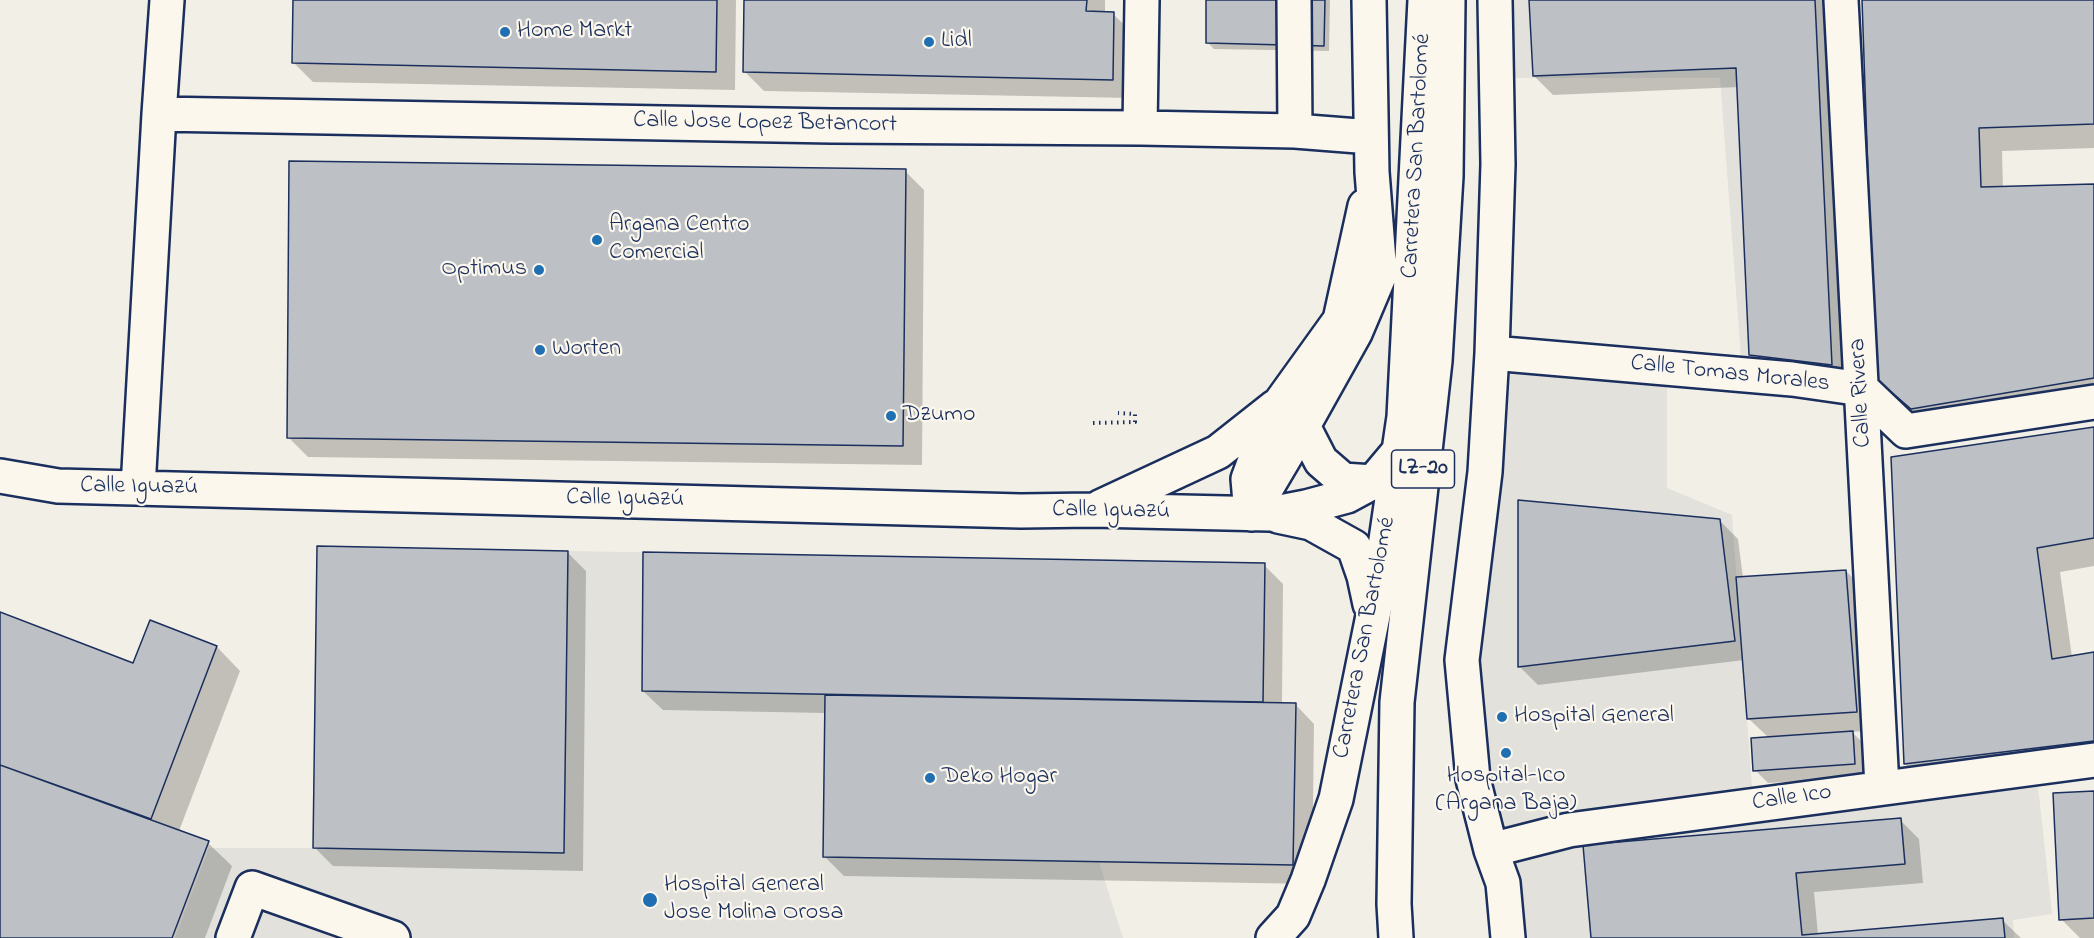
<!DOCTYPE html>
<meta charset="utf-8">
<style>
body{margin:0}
canvas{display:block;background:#f2efe6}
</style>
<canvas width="2094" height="938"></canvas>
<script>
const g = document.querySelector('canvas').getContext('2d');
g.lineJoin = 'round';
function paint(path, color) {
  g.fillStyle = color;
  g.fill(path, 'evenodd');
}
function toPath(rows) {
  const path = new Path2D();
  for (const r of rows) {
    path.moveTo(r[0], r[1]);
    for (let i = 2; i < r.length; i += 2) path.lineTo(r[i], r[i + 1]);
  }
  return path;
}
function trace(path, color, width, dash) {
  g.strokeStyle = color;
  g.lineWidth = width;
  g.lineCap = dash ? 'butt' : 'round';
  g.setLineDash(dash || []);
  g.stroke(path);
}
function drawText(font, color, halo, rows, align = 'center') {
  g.font = font + ' "Indie Flower",sans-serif';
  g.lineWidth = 4.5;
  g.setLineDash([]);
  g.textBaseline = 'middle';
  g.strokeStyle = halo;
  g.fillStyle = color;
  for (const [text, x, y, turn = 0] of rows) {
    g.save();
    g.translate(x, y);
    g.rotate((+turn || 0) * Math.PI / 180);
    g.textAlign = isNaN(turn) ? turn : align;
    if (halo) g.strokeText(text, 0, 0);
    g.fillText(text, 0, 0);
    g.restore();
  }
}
paint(toPath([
 [1506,0,1834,0,1853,380,1741,358,1720,78,1508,78],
 [1499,363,1667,378,1667,488,1732,515,1754,814,2037,777,2052,914,2013,920,2014,938,1519,938,1485,783,1474,669],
 [568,551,1265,563,1263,702,1296,703,1293,865,1099,862,1123,938,175,938,209,848,313,848,564,853]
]), '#e2e1dc');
paint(toPath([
 [295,0,736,0,735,90,313,82,294,63],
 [746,0,1105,0,1105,13,1113,14,1133,33,1132,98,764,91,745,72],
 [1208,0,1330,0,1329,51,1214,49,1207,42],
 [1531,0,1833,0,1850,383,1769,374,1750,355,1739,87,1553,95,1534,76],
 [1863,0,2094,0,2094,148,2002,151,2003,188,2094,185,2094,405,1936,433,1877,378],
 [905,171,924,190,922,465,308,457,289,438],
 [2094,429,2094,566,2060,572,2072,657,2094,653,2094,767,1929,788,1905,764],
 [1719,520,1738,539,1743,578,1846,571,1865,590,1875,730,1852,732,1865,745,1867,777,1768,783,1755,770,1769,738,1749,719,1744,660,1538,685,1519,666],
 [567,552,586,571,583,871,333,866,314,847],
 [1264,565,1283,584,1282,704,1295,704,1314,724,1312,884,844,876,825,857,827,713,663,710,643,691],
 [0,613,134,665,217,647,240,671,179,831,208,843,232,866,205,938,0,938],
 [2094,792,2094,938,2080,938,2061,919],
 [1900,820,1919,839,1923,883,1814,892,1818,935,2002,920,2021,938,1592,938]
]), '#0003');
const building = toPath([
 [293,0,717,0,716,72,292,63,293,0],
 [744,0,1087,0,1086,11,1114,12,1113,80,743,72,744,0],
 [1206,0,1325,0,1324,46,1206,43,1206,0],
 [1529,0,1815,0,1832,365,1749,355,1736,68,1533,76,1529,0],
 [1862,0,2094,0,2094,124,1979,128,1981,187,2094,184,2094,378,1911,409,1875,378,1862,0],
 [289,161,906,169,903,446,287,438,289,161],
 [2094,427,2094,538,2037,548,2052,659,2094,652,2094,741,1904,764,1891,457,2094,427],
 [1518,500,1720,519,1735,641,1518,667,1518,500],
 [317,546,568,551,564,853,313,848,317,546],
 [643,552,1265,563,1263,702,642,691,643,552],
 [1846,570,1857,712,1747,719,1736,577,1846,570],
 [0,612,133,663,150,620,217,646,151,819,0,765,0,612],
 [825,695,1296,703,1293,865,823,857,825,695],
 [1853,731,1855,764,1753,771,1751,738,1853,731],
 [0,765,209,841,172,938,0,938,0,765],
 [2094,791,2094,918,2059,920,2053,793,2094,791],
 [1901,818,1905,864,1796,873,1802,935,2003,918,2005,938,1591,938,1583,845,1901,818]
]);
paint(building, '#bdc0c4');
trace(building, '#1b2f5e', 1.5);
const minor = toPath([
 [1294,0,1295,131],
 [1369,0,1372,172,1380,274,1355,333,1303,426,1321,461,1343,480,1373,482],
 [1495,0,1498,164,1492,353,1485,472,1462,660,1473,779,1491,850,1503,883,1508,938],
 [1841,0,1882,787],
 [159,114,832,126,1140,128,1295,131,1371,137],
 [1140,128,1142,0],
 [1492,353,1792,379,1862,389,1906,431,2094,402],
 [0,476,58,486,1021,511,1093,510,1270,514,1306,507,1347,496,1373,482,1399,451],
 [138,488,159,114,167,0],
 [1100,507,1218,452,1275,407],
 [1251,514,1248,479,1261,444,1281,402,1340,320,1365,206],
 [1251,514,1303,426],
 [1278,516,1311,523,1354,547,1364,576,1370,604],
 [1491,850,1569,830,2094,760],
 [233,938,252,888,393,938],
 [1273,938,1293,916,1308,880,1336,799,1380,581,1404,417,1425,0]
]);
const major = toPath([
 [1396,938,1394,904,1397,702,1435,361,1446,176,1448,0]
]);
trace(minor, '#1b2f5e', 38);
trace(major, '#1b2f5e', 38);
trace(toPath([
 [1093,423,1135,422,1135,414,1118,413]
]), '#1b2f5e', 4, [1.5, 4.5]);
trace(minor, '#fbf7ec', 33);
trace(major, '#fbf7ec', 33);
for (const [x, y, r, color] of [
 [505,32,6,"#1f6fb2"],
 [929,42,6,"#1f6fb2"],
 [597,240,6,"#1f6fb2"],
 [539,270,6,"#1f6fb2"],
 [540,350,6,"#1f6fb2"],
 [891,416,6,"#1f6fb2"],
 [1502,717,6,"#1f6fb2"],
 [1506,753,6,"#1f6fb2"],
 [930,778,6,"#1f6fb2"],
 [650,900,8,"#1f6fb2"]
]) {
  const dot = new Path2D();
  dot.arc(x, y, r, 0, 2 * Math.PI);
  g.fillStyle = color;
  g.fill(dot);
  trace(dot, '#fbf7ec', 2);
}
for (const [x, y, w] of [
 [1423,469,63]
]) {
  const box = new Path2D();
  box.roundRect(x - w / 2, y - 19, w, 38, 4.5);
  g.fillStyle = '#fbf7ec';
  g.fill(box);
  trace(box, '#1b2f5e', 1.5);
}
drawText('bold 22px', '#1b2f5e', null, [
 ["LZ-20",1423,469]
]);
drawText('24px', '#1b2f5e', '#fbf7ec', [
 ["Home Markt",517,32],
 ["Lidl",941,42],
 ["Argana Centro",609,226],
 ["Comercial",609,254],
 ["Optimus",527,270,"right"],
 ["Worten",552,350],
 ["Dzumo",903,416],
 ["Hospital General",1514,717],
 ["Hospital-Ico",1506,777,"center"],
 ["(Argana Baja)",1506,805,"center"],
 ["Deko Hogar",942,778],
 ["Hospital General",664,886],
 ["Jose Molina Orosa",664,914]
], 'left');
drawText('24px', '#1b2f5e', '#fbf7ec', [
 ["Calle Jose Lopez Betancort",765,124,1],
 ["Carretera San Bartolomé",1418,156,-87],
 ["Calle Tomas Morales",1730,375,6],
 ["Calle Rivera",1862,393,-93],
 ["Calle Iguazú",139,488,1],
 ["Calle Iguazú",625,500,1],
 ["Calle Iguazú",1111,512,1],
 ["Carretera San Bartolomé",1366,638,-79],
 ["Calle Ico",1792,799,-8]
]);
</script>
